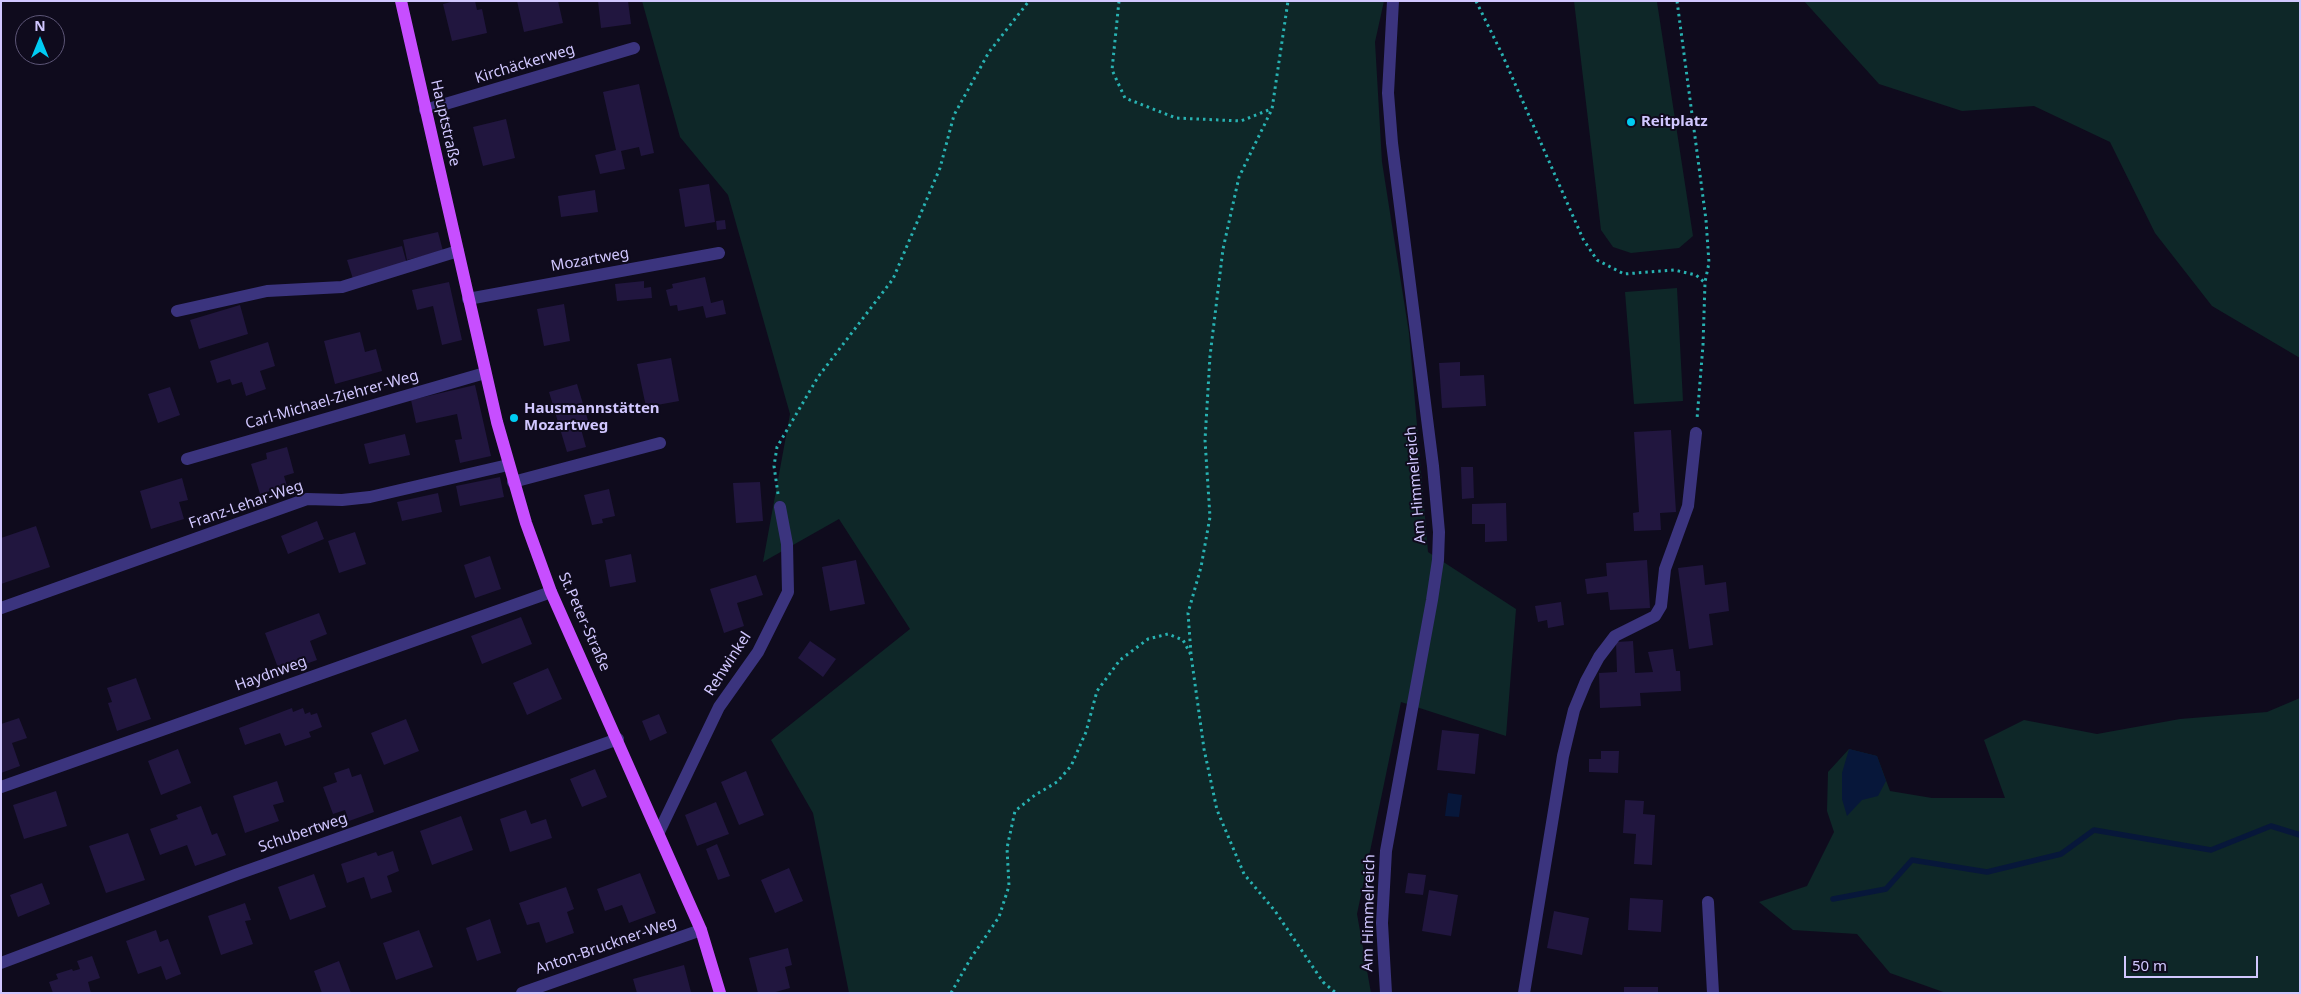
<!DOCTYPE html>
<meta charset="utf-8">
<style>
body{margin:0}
#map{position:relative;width:2301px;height:994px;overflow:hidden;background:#0f0b1d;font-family:"Noto Sans",sans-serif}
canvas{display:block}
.frame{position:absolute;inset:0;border:2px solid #d1c7ff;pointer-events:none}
.north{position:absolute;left:15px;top:15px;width:50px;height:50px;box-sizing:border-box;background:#0f0b1d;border:1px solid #5d5677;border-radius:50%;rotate:0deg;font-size:14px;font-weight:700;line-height:20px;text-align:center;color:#d1c7ff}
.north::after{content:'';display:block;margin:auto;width:18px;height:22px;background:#00ccf2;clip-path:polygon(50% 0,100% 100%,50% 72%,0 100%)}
.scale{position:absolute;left:2124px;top:956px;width:134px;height:22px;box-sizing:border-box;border:2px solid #d1c7ff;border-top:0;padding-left:6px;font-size:15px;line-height:18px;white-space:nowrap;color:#d1c7ff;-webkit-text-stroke:4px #0f0b1d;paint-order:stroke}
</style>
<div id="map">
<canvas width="2301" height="994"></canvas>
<div class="frame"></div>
<div class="north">N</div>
<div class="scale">50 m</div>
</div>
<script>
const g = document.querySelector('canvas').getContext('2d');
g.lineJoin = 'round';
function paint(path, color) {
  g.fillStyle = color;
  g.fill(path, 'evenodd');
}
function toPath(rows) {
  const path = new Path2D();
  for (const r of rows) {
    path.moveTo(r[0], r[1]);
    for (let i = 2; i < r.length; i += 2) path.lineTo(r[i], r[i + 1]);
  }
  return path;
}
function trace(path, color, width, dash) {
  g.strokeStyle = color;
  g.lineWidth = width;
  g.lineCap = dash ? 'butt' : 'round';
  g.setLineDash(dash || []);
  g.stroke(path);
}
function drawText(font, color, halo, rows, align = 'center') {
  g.font = font + ' "Noto Sans",sans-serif';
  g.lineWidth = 4;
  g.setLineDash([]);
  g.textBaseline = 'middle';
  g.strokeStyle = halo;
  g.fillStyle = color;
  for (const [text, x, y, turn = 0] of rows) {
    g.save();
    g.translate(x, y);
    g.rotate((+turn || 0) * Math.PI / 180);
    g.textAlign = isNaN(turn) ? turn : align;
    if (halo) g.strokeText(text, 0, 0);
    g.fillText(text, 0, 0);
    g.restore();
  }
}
paint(toPath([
 [642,1,1384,1,1375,42,1382,162,1409,333,1428,552,1516,609,1506,736,1401,702,1357,914,1371,993,849,993,813,813,771,740,910,629,839,519,763,562,790,414,728,195,680,137],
 [1574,1,1657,2,1693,236,1679,248,1631,253,1613,247,1601,230],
 [1804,1,2300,1,2300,358,2212,306,2155,233,2110,142,2034,106,1962,111,1879,84],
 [1677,288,1683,401,1634,404,1625,292],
 [2300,698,2300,993,1946,993,1890,973,1857,934,1793,930,1759,902,1807,886,1834,832,1827,811,1828,772,1849,749,1877,756,1890,791,1932,798,2005,798,1984,740,2024,720,2097,734,2180,719,2267,712]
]), '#0e2728');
paint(toPath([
 [1849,749,1877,756,1886,781,1878,796,1862,800,1847,816,1842,799,1842,773],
 [1448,793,1462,795,1459,817,1445,816]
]), '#07173a');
trace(toPath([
 [1833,899,1886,889,1912,860,1987,872,2061,854,2094,830,2211,850,2271,826,2300,835]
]), '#07173a', 5.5);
paint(toPath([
 [455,1,475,1,477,10,482,9,487,33,452,41,443,4],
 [517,1,558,1,563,23,524,32],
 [598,1,628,1,631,24,601,28],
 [639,84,654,153,641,156,639,147,621,151,625,169,600,174,595,155,616,150,603,92],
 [506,119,515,158,483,166,473,127],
 [709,184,715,222,685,227,679,189],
 [595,190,598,212,561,217,558,196],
 [725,220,726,229,717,230,716,221],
 [438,232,443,251,407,260,403,240],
 [402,246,407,264,353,279,347,260],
 [705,277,711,303,723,300,726,314,706,318,703,306,678,311,677,305,670,306,666,290,673,288,672,284],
 [644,281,644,288,651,287,652,298,617,301,615,284],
 [449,282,462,340,442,345,433,306,417,310,412,290],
 [564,304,570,341,544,346,537,309],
 [240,305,248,334,199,349,190,320],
 [360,332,365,352,376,349,382,371,335,384,324,341],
 [268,342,275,366,260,371,266,389,246,396,242,382,232,385,230,379,217,383,210,361],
 [671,358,679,401,646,407,637,364],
 [1460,362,1460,376,1484,375,1486,406,1442,408,1439,363],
 [577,384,590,427,581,429,586,447,567,452,549,392],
 [475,385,491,456,460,463,455,440,462,439,457,414,416,423,411,400],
 [170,387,180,415,158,423,148,394],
 [1671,430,1676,512,1660,513,1661,530,1634,531,1633,513,1639,512,1634,432],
 [405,434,410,455,369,464,364,444],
 [287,447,294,473,284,476,287,486,260,494,251,464,267,459,266,453],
 [1461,467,1473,467,1474,498,1462,499],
 [500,477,504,497,460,506,456,486],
 [182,478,188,500,179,502,184,519,151,529,140,491],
 [760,482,763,521,736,523,733,483],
 [609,489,615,516,602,519,603,523,592,525,584,495],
 [438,493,442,512,402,521,397,502],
 [1506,503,1507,541,1485,542,1485,524,1472,524,1472,504],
 [317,521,324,539,288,554,281,536],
 [36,526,50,567,1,584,1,538],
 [355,532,366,564,339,573,328,541],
 [631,554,636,582,610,587,605,560],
 [490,556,501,589,475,598,464,565],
 [856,560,865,604,830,611,822,567],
 [1647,560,1650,608,1610,610,1608,592,1587,594,1585,579,1607,576,1606,563],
 [1703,565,1705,585,1726,582,1729,611,1709,614,1713,645,1689,649,1678,568],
 [756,575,763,595,737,603,744,626,724,633,710,589],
 [1561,602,1564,625,1548,628,1547,620,1538,622,1535,606],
 [319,613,327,634,310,641,317,660,280,673,265,633],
 [521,617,532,644,482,664,471,636],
 [810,641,836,659,823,677,798,658],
 [1633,641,1635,673,1653,672,1648,652,1673,649,1676,671,1680,671,1681,691,1640,693,1641,706,1600,708,1599,673,1617,672,1616,642],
 [548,668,562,699,527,715,513,683],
 [136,678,151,719,117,731,108,703,112,702,107,688],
 [292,708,293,712,303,708,305,714,310,712,311,715,317,713,322,727,309,732,311,737,285,746,280,733,245,745,239,728],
 [659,714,667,733,650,741,642,721],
 [19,718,27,738,12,743,20,766,1,773,1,724],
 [406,719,419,751,384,765,371,733],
 [1442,730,1479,734,1475,774,1437,770],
 [178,749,191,783,161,795,148,761],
 [1601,751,1619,751,1618,773,1589,772,1589,759,1601,759],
 [349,768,352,777,361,774,374,812,349,821,345,810,333,814,323,787,337,782,334,773],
 [595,769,607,797,582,807,570,779],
 [746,771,764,815,739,825,721,782],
 [277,781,284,802,273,805,279,821,245,833,233,796],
 [56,791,67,826,24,839,13,805],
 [1625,800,1644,801,1643,814,1655,815,1652,865,1634,864,1636,834,1623,833],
 [716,802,729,834,697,846,685,815],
 [201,806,212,835,217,833,226,855,195,866,187,845,160,855,150,829,178,819,176,815],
 [526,810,531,824,546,819,552,838,510,852,500,819],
 [461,816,473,850,432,865,420,831],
 [128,833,145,880,106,893,89,846],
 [717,844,730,876,718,880,706,849],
 [393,851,399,871,387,876,392,892,371,899,364,877,347,883,341,864,376,852,378,856],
 [789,868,803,901,775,913,761,880],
 [640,873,656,913,629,923,622,905,605,911,597,889],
 [1408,873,1426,875,1423,895,1405,893],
 [314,874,326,907,290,920,278,887],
 [42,883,50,904,18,917,10,895],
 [566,887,574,909,567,912,574,933,546,943,539,922,527,925,519,903],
 [1429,890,1458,895,1451,936,1422,931],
 [1630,898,1663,900,1661,932,1628,930],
 [245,903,251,920,245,921,253,944,221,955,208,916],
 [1554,911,1589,918,1582,955,1547,948],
 [490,919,501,953,477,961,466,928],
 [156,930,160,942,168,939,181,974,166,980,161,966,138,974,126,941],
 [419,930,433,967,396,980,383,943],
 [788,948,792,965,785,967,790,988,772,993,758,993,749,958],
 [92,956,100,978,88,982,91,993,53,993,49,982,58,979,56,974,72,969,73,971,80,969,77,961],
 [339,961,351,993,322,993,314,971],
 [684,965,691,992,637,993,633,979],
 [1624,987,1658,987,1658,993,1624,993]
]), '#21163f');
trace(toPath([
 [1119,1,1112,70,1125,98,1176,118,1241,121,1271,109],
 [1476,1,1502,54,1583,239,1597,260,1624,274,1674,270,1696,275,1705,283,1703,345,1697,419],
 [1677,1,1706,220,1709,263,1705,282],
 [778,494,774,466,777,447,818,377,893,279,940,168,954,115,989,52,1029,1],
 [1191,654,1188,613,1201,567,1210,517,1205,440,1210,356,1223,249,1239,177,1272,109,1288,1],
 [951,993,971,958,999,917,1009,886,1007,848,1015,811,1035,795,1057,782,1071,766,1086,732,1097,691,1120,660,1148,639,1168,634,1183,640,1191,655,1204,749,1217,810,1244,874,1275,911,1323,982,1336,993]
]), '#28b2b2', 3, [2.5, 4]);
trace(toPath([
 [425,110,634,48],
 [468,299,719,253],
 [177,311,267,291,342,287,458,251],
 [187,459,485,373],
 [513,482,660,443],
 [1,608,307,499,342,500,370,497,508,465],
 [1,787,551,592],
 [659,832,719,707,758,652,788,592,787,544,780,507],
 [1708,902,1713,993],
 [1,963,235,875,618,739],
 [522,993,701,930],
 [1386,993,1382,923,1386,851,1432,600,1438,560,1439,532,1433,466,1392,143,1388,93,1393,1],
 [1524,993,1563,756,1574,710,1586,681,1599,657,1615,636,1655,616,1661,606,1665,569,1688,506,1696,433]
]), '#3b347e', 12);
trace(toPath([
 [401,1,497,422,526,523,551,592,701,930,720,993]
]), '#c74eff', 12);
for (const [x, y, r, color] of [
 [1631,122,5,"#00ccf2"],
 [514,418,5,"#00ccf2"]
]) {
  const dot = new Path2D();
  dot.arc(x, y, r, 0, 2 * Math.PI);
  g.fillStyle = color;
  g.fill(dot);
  trace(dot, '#0f0b1d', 2);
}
drawText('15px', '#d1c7ff', '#0f0b1d', [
 ["Kirchäckerweg",525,64,-17],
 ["Hauptstraße",445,123,77],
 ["Mozartweg",590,260,-10],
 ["Carl-Michael-Ziehrer-Weg",332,400,-16],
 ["Am Himmelreich",1416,485,-95],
 ["Franz-Lehar-Weg",246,505,-19],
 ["St.Peter-Straße",584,622,66],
 ["Rehwinkel",728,664,-57],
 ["Haydnweg",271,674,-20],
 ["Schubertweg",303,833,-19],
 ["Am Himmelreich",1369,913,-89],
 ["Anton-Bruckner-Weg",606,946,-19]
]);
drawText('bold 15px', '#d1c7ff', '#0f0b1d', [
 ["Reitplatz",1641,122],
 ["Hausmannstätten",524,409],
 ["Mozartweg",524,426]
], 'left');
</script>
